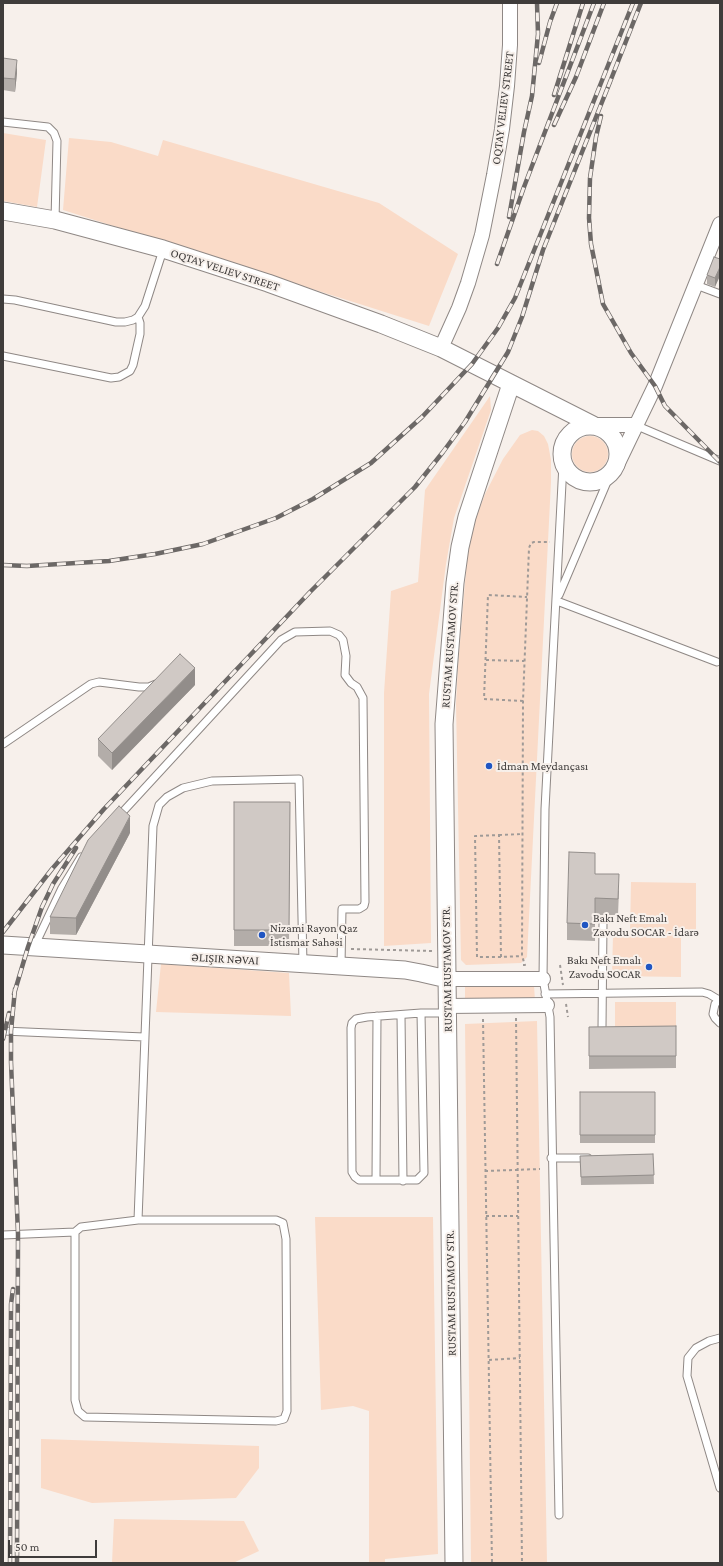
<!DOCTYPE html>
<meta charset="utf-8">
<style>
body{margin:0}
#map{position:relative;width:723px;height:1566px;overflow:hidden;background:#f7f0eb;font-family:"Crimson Pro",serif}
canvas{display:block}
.frame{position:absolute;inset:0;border:4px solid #3f3c3b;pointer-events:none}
.scale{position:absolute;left:8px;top:1540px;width:89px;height:18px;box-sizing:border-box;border:2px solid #3f3c3b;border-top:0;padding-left:5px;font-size:12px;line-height:14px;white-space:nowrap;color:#3f3c3b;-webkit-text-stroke:3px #f7f0eb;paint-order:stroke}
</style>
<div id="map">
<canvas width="723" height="1566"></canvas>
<div class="frame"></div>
<div class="scale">50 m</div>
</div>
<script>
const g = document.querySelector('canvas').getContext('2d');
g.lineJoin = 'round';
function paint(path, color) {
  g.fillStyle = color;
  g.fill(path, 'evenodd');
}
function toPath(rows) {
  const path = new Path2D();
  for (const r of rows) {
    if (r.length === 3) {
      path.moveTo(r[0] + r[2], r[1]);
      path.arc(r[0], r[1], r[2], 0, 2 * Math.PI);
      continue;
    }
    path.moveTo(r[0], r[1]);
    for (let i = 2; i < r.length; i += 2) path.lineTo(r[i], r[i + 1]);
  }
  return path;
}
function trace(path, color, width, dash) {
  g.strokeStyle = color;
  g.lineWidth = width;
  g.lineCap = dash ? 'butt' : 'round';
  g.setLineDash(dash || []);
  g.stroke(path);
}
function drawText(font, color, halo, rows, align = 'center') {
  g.font = font + ' "Crimson Pro",serif';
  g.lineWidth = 4;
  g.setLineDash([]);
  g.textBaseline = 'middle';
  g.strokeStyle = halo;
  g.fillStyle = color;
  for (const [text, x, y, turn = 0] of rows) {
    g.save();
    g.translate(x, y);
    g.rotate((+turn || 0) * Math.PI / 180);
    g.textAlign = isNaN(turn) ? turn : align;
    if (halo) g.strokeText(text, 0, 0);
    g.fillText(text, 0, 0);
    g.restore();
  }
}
paint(toPath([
 [3,133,46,140,37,207,3,201],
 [69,138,111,142,158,156,163,140,379,203,458,254,429,326,63,210],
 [490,396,491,410,454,518,446,564,429,694,431,943,384,946,384,693,391,591,418,582,425,490],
 [532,430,538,431,544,436,548,444,551,460,551,482,527,957,521,963,466,965,461,960,456,704,458,666,468,547,475,521,485,494,503,459,520,435],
 [590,454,18],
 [631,882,696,883,696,937,681,937,681,977,612,976,613,935,630,935],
 [161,964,289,973,291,1016,156,1012],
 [465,985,534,985,535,1001,465,1002],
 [615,1002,676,1002,676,1039,615,1039],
 [537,1021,547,1563,471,1563,465,1024],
 [315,1217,433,1217,438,1554,385,1559,385,1563,369,1563,369,1411,353,1406,321,1410],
 [41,1439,259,1446,259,1468,236,1498,92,1503,41,1488],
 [114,1519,244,1521,259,1551,233,1563,112,1563]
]), '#fadbc8');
const service = toPath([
 [3,122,48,127,54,133,57,141,55,220],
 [696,285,720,294],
 [3,299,15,300,116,322,125,322,133,320,138,317,145,306,163,250],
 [3,356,111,378,119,377,130,371,133,365,140,334,140,323,138,317],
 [635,425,720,461],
 [559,595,610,475],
 [557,601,717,662],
 [3,744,91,684,99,682,139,687,149,687,156,684],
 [118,817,281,640,295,632,330,631,339,635,343,640,346,656,345,675,351,683,357,687,363,698,364,798,365,902,364,906,359,909,342,909,341,966],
 [34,947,62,888,81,857],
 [545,994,702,992,709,994,719,1000],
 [720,999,715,1004,713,1014,715,1018,720,1023],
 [421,1013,367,1017,356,1019,352,1023,351,1028,352,1172,355,1177,359,1180,417,1180,424,1173,421,1013,447,1013],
 [401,1015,403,1181],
 [602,1028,603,923],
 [3,1031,144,1037],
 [551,1158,588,1158],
 [376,1180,377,1016],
 [138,1220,81,1227,75,1232,75,1400,78,1411,85,1417,276,1421,284,1419,287,1411,286,1239,283,1223,276,1220,138,1220,153,826,159,805,167,797,183,788,212,781,299,779,303,964],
 [3,1235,75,1232],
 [720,1338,709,1341,696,1348,688,1358,687,1376,720,1488],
 [559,1515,550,1017,543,979,545,809,563,464]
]);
const minor = toPath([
 [441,348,459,308,468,283,482,235,494,175,502,129,507,86,510,45,510,3],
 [593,425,635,425],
 [617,465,655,386,720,224],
 [447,979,543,979],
 [447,1006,547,1005]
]);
const tertiary = toPath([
 [3,211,55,220,96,231,163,249,268,283,381,324,441,348,593,425],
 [590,454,28],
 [3,945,405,970,421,973,447,979],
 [454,1563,444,724,455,583,460,547,467,517,511,384]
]);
trace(service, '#8f8885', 9);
trace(minor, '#8f8885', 16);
trace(tertiary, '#8f8885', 19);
trace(toPath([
 [486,660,524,661],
 [523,701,484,699,488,595,527,597],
 [499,835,523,834],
 [351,949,432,951],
 [501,957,499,835,475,836,477,957,501,957,522,956],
 [523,965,525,965,522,956,523,701,529,548,531,543,534,542,550,542],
 [560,965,563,985],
 [566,1004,568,1017],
 [516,1018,522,1563],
 [483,1019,492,1563],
 [485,1171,540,1169],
 [486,1216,518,1216],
 [489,1360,520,1358]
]), '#9f9a97', 2, [3, 3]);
trace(service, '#fff', 7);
trace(minor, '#fff', 14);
trace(tertiary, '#fff', 17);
const rail = toPath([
 [539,63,550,22,557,3],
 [608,87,641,3],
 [554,95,583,3],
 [601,116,596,137,590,178,589,218,591,244,603,304,631,353,655,386,665,406,720,462],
 [554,125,576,77,604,3],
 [509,217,524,132,532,96,538,34,537,3],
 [497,264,524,187,594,3],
 [3,565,27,566,109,561,155,554,203,544,276,518,313,499,371,463,422,417,472,364,498,328,515,298,633,3],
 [3,932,52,869,104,809,310,592,415,487,443,452,465,422,508,352,522,317,543,250,610,82],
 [15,989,11,1031,11,1062,18,1234,17,1563],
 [14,994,28,947,42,907,53,884,76,848],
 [3,1039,9,1013],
 [10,1563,11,1304,13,1289]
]);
trace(rail, '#6c6866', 4.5);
trace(rail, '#f7f0eb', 3, [9]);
paint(toPath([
 [3,58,17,73,15,92,3,90],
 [720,259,715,287,707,284,707,275],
 [195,685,112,770,98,756,98,739],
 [234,802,290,802,289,946,234,946],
 [130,833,76,935,50,934,50,917],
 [595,874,619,891,618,915,595,915,595,941,567,940,567,923],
 [676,1026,676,1068,589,1069,589,1027],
 [580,1092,655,1092,655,1143,580,1143],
 [653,1154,654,1184,581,1185,580,1156]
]), '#b3ada9');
paint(toPath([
 [17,60,17,73,15,92,15,79],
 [720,267,720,276,715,287,715,278],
 [195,668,195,685,112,770,112,753],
 [130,816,130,833,76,935,76,918]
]), '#928d8a');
const building = toPath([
 [3,58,17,60,15,79,3,78,3,58],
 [714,257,720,259,720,267,715,278,707,275,714,257],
 [180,654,195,668,112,753,98,739,180,654],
 [234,802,290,802,289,930,234,930,234,802],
 [119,806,130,816,76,918,50,917,88,840,119,806],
 [569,852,595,853,595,874,619,874,618,899,595,898,595,924,567,923,569,852],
 [676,1026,676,1056,589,1056,589,1027,676,1026],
 [580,1092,655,1092,655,1135,580,1135,580,1092],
 [653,1154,654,1175,581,1177,580,1156,653,1154]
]);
paint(building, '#d0c9c5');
trace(building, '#928d8a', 1);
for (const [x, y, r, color] of [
 [489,766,4,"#2055c2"],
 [585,925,4,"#2055c2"],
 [262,935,4,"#2055c2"],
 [649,967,4,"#2055c2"]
]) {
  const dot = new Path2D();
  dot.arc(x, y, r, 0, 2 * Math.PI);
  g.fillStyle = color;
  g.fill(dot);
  trace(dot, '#f7f0eb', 1.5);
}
drawText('12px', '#3f3c3b', '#f7f0eb', [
 ["OQTAY VELIEV STREET",503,108,-83],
 ["OQTAY VELIEV STREET",225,270,18],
 ["RUSTAM RUSTAMOV STR.",450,645,-86],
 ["ƏLIŞIR NƏVAI",225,959,3],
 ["RUSTAM RUSTAMOV STR.",447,969,-91],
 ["RUSTAM RUSTAMOV STR.",451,1293,-91]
]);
drawText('12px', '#3f3c3b', '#f7f0eb', [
 ["İdman Meydançası",497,766],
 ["Bakı Neft Emalı",593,918],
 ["Zavodu SOCAR - İdarə",593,932],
 ["Nizami Rayon Qaz",270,928],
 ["İstismar Sahəsi",270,942],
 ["Bakı Neft Emalı",641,960,"right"],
 ["Zavodu SOCAR",641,974,"right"]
], 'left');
</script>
